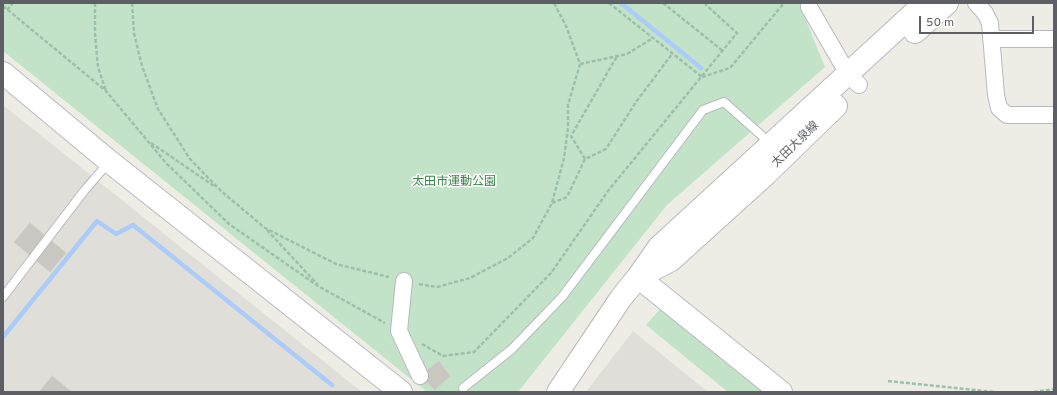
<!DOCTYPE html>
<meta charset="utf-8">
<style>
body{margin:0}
#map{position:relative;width:1057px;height:395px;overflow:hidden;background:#eeede5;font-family:Overpass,sans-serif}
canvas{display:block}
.frame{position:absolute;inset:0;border:4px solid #5d5f64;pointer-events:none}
.scale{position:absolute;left:919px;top:16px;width:115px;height:18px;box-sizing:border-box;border:2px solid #5d5f64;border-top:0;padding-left:5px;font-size:12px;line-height:14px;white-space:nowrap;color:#5d5f64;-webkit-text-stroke:3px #fff;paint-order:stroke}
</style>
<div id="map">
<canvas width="1057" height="395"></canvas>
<div class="frame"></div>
<div class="scale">50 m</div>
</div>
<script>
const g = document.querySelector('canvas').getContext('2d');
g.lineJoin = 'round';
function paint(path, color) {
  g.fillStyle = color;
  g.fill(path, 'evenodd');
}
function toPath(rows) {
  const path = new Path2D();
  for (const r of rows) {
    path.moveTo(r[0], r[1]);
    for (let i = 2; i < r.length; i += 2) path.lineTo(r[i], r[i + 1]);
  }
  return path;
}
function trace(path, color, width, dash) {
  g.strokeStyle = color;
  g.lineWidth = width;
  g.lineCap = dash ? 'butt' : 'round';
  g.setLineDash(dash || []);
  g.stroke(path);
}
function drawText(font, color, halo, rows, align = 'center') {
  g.font = font + ' Overpass,"Noto Sans JP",sans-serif';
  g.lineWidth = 3;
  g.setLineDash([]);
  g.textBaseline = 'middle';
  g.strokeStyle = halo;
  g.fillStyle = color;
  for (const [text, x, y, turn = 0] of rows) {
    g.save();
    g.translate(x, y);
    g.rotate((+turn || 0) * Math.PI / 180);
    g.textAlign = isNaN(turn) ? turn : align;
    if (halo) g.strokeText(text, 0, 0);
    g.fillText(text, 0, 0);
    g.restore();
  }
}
paint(toPath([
 [3,105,362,392,3,392],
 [633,331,708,392,586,392]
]), '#e0ded9');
paint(toPath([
 [3,3,805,3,808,21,807,23,825,67,667,205,518,392,427,392,3,51],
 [661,308,765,392,728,392,646,325]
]), '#c3e3c8');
trace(toPath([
 [621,3,701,68],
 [3,337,97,221,116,234,133,225,332,385]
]), '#abccf8', 4.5);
const building = toPath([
 [30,223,66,253,50,272,14,242,30,223],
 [439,361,450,376,435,390,420,376,439,361],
 [52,376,72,392,39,392,52,376]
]);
paint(building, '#c9c7c2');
trace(building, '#d2cfc4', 1);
const lane = toPath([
 [3,297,84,191,109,162],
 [463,388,512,349,562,297,703,110,724,102,770,143]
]);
const street = toPath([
 [809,3,809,7,848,74,859,85],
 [976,3,985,13,990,23,996,95,999,108,1007,115,1054,115],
 [991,39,1054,39],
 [404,281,399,331,420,376]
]);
const secondary = toPath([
 [915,32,947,3],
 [3,73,110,162,401,392],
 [641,276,671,260,766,174,836,106],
 [638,277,781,392],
 [558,392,621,298,638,277,659,247,925,3]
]);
trace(lane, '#b7b9bd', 10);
trace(street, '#b7b9bd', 18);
trace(secondary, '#b8babf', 24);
trace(toPath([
 [95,3,95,34,98,67,106,91],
 [132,3,134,33,142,66,158,109,190,159,221,191,265,228,336,264,389,277],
 [609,3,702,77],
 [663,3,723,51],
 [3,6,106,91,166,163,229,224,318,286,385,323],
 [7,10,13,3],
 [580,64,627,54,653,38],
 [702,77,730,68,784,3],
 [151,143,214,186],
 [585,159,571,136,617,56],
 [552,203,567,197,585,159,606,149,636,102,672,54],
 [267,230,318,285],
 [419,284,437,287,470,278,508,258,533,238,552,203,564,158,568,128,568,105,580,64,566,26,554,3],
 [422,344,443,356,474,352,551,273,608,191,737,33,706,5,706,3],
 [888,381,994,392],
 [1034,392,1054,389]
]), '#9cc1ab', 2.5, [4, 2]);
trace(lane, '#fff', 8);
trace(street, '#fff', 16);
trace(secondary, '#fff', 22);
drawText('12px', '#5d5f64', '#fff', [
 ["太田大泉線",796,145,-44]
]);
drawText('12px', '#3d8349', '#fff', [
 ["太田市運動公園",454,183]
]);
</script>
